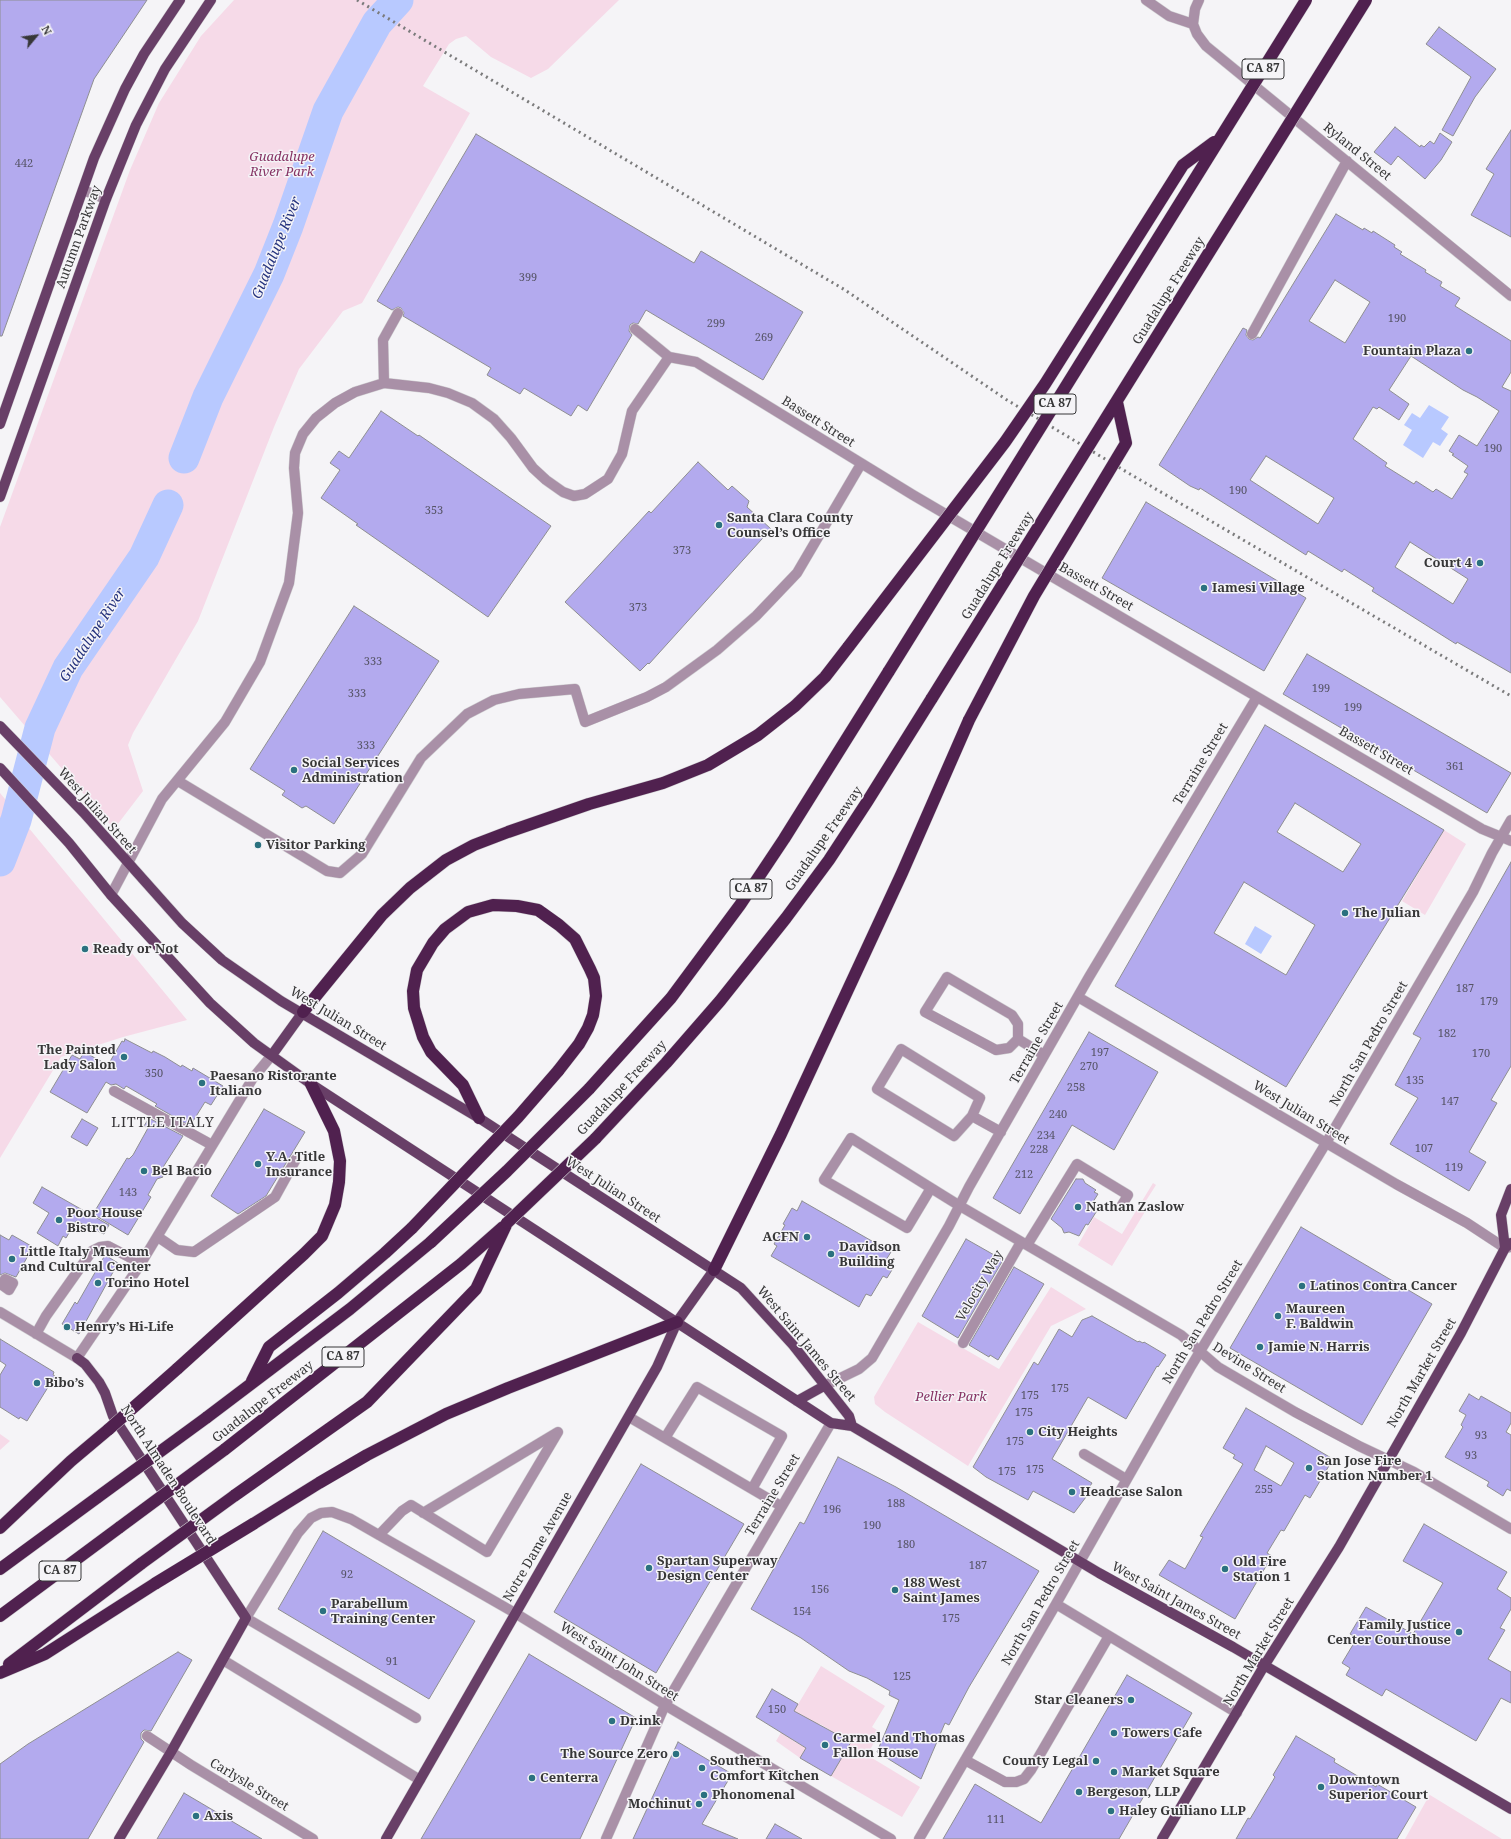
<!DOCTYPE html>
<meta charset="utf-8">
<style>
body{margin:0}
#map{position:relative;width:1511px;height:1839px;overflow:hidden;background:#f5f4f7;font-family:"Noto Serif",serif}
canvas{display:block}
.north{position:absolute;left:16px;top:16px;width:40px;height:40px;-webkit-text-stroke:3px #f5f4f7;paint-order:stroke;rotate:61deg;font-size:11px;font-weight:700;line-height:16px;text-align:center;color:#373738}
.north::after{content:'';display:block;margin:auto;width:14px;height:18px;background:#373738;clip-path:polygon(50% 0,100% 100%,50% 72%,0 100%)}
</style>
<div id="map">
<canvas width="1511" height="1839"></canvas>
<div class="north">N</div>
</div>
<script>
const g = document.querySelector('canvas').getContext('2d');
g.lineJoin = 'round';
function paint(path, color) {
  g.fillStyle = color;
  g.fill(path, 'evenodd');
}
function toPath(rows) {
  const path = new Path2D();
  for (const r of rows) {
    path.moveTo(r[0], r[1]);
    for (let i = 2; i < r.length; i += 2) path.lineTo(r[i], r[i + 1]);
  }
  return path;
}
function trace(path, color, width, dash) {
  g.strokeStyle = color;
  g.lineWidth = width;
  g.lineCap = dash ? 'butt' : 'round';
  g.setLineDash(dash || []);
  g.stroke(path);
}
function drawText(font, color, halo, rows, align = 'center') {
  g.font = font + ' "Noto Serif",serif';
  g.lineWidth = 3;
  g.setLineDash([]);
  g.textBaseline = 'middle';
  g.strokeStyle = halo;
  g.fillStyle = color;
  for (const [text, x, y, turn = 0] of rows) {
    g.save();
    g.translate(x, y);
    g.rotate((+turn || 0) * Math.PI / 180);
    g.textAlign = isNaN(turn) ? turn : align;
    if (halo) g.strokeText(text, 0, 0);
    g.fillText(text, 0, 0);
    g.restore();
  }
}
paint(toPath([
 [234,0,619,0,548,69,531,78,491,57,466,36,456,39,449,44,431,73,423,86,470,113,362,303,343,311,299,369,274,427,198,621,133,733,128,745,143,791,114,829,0,697,0,527,130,170,159,103,201,36],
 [0,793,187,1020,123,1037,61,1057,0,1158],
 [1444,830,1466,844,1425,915,1402,901],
 [1153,1183,1156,1185,1142,1207,1146,1210,1112,1266,1078,1245,1094,1217,1122,1234],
 [1051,1287,1086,1309,1051,1326,968,1466,885,1412,875,1404,874,1397,918,1322,999,1369],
 [0,1434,10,1441,0,1450],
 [821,1666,885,1706,872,1727,880,1732,867,1755,920,1787,902,1817,831,1776,850,1742,820,1724,797,1732,792,1740,806,1748,800,1758,776,1741],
 [1430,1794,1430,1795,1502,1839,1405,1839]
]), '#f6dae8');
paint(toPath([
 [1429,405,1449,417,1441,429,1448,434,1440,446,1433,442,1423,458,1403,445,1412,430,1404,425,1412,413,1420,418],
 [1255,926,1272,936,1261,954,1245,944]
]), '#b8c9ff');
trace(toPath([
 [184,458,208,397,269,274,288,226,328,111,377,23,398,0],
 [0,861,16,820,40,728,68,668,144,557,168,505]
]), '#b8c9ff', 31);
const building = toPath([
 [0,0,147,0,94,79,2,336,0,336,0,0],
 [1439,27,1496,69,1475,97,1453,136,1442,130,1471,77,1426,44,1439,27],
 [1395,127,1420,147,1421,145,1424,147,1430,141,1434,144,1440,133,1452,142,1441,160,1425,179,1398,156,1391,165,1374,152,1395,127],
 [1511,130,1511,237,1471,215,1494,174,1486,169,1511,130],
 [476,134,694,263,701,251,803,312,763,380,646,310,638,324,633,323,630,325,629,331,632,335,587,411,578,405,571,416,524,388,520,394,487,375,491,368,403,316,404,313,401,308,398,307,392,310,377,301,476,134],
 [1336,214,1363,230,1364,228,1372,233,1373,231,1395,245,1394,247,1402,252,1400,254,1426,270,1425,272,1442,282,1440,286,1460,298,1455,306,1511,341,1511,372,1502,387,1511,391,1511,673,1457,642,1456,644,1372,591,1374,588,1344,569,1342,572,1308,551,1306,555,1200,488,1199,490,1190,486,1159,465,1243,328,1247,330,1246,335,1249,339,1253,340,1258,337,1260,338,1336,214],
 [1335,280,1370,302,1345,343,1309,321,1335,280],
 [1411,356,1463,390,1477,397,1499,411,1477,446,1459,435,1449,451,1454,454,1452,455,1468,466,1464,472,1468,474,1452,499,1436,489,1433,492,1416,481,1414,484,1385,466,1387,463,1353,439,1373,407,1377,409,1379,407,1399,420,1409,404,1389,390,1411,356],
 [1266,456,1334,498,1318,524,1250,480,1266,456],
 [1410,542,1468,579,1453,604,1395,567,1410,542],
 [381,411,418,436,419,435,551,526,488,617,356,525,358,524,321,498,340,470,330,463,339,451,349,458,381,411],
 [698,462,728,490,732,486,749,501,747,507,771,529,649,664,648,663,640,671,565,602,649,511,651,513,698,462],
 [1146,502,1306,598,1264,671,1102,578,1146,502],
 [354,606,439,661,334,824,306,806,302,808,282,795,285,791,250,769,354,606],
 [1307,654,1511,773,1487,813,1283,694,1307,654],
 [1265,725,1444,830,1286,1087,1115,986,1265,725],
 [1295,803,1361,844,1343,872,1277,832,1295,803],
 [1244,882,1315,925,1286,975,1214,933,1244,882],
 [1511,862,1511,1066,1491,1100,1497,1103,1469,1152,1486,1162,1469,1191,1390,1144,1418,1098,1395,1085,1421,1038,1413,1034,1511,862],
 [1089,1032,1158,1072,1114,1150,1072,1125,1020,1214,993,1198,1089,1032],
 [125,1039,152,1053,153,1051,165,1057,181,1067,182,1065,192,1071,193,1068,223,1086,211,1105,205,1102,190,1126,155,1106,157,1104,126,1086,124,1089,116,1084,111,1085,106,1082,87,1113,50,1092,72,1055,80,1059,84,1052,108,1065,122,1041,124,1042,125,1039],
 [264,1109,305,1132,266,1196,238,1214,211,1196,264,1109],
 [149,1118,183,1136,160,1172,163,1177,157,1179,148,1195,151,1197,128,1235,93,1214,127,1158,129,1159,133,1155,148,1128,144,1126,149,1118],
 [82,1119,98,1128,87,1146,71,1137,82,1119],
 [1076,1179,1083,1179,1085,1183,1096,1190,1094,1192,1098,1194,1093,1202,1098,1209,1088,1225,1086,1224,1079,1236,1069,1232,1064,1233,1062,1228,1051,1219,1076,1179],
 [42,1187,109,1225,104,1234,76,1221,66,1238,63,1236,58,1246,37,1233,49,1213,33,1203,42,1187],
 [802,1201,891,1252,886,1260,895,1265,887,1278,883,1276,871,1296,866,1294,859,1307,771,1256,777,1246,774,1244,785,1225,783,1224,792,1208,797,1211,802,1201],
 [1301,1227,1432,1304,1362,1425,1230,1348,1301,1227],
 [0,1235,9,1240,12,1235,33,1247,16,1277,5,1273,0,1275,0,1235],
 [966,1239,1003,1260,958,1338,922,1316,966,1239],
 [105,1255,118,1263,79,1334,62,1324,75,1302,77,1304,105,1255],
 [1014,1267,1044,1284,998,1360,990,1355,989,1357,969,1345,1014,1267],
 [1092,1316,1138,1342,1139,1341,1143,1343,1144,1342,1166,1355,1158,1367,1157,1366,1126,1419,1088,1397,1052,1459,1092,1483,1087,1491,1089,1493,1074,1513,1033,1491,1028,1500,986,1477,973,1467,1034,1362,1038,1365,1059,1329,1072,1337,1082,1320,1092,1316],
 [0,1339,54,1372,53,1375,55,1376,27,1421,20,1417,19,1419,0,1407,0,1375,6,1365,0,1361,0,1339],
 [1469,1394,1479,1400,1481,1396,1511,1413,1511,1423,1506,1432,1511,1435,1511,1491,1507,1489,1503,1496,1487,1486,1489,1482,1445,1457,1463,1427,1461,1425,1466,1415,1459,1411,1469,1394],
 [1246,1408,1333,1459,1310,1498,1305,1495,1284,1531,1281,1530,1267,1553,1272,1556,1235,1619,1159,1575,1169,1560,1185,1569,1203,1537,1200,1536,1243,1464,1233,1458,1235,1455,1223,1448,1246,1408],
 [1266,1446,1294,1463,1281,1486,1254,1470,1266,1446],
 [838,1457,896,1487,1039,1571,969,1687,949,1725,945,1723,921,1779,877,1752,899,1700,889,1695,890,1691,867,1678,849,1671,801,1638,751,1609,800,1522,804,1524,838,1457],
 [641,1464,744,1524,656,1673,554,1612,641,1464],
 [1424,1524,1507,1572,1497,1589,1511,1598,1511,1609,1500,1628,1505,1630,1488,1659,1511,1672,1511,1703,1501,1698,1476,1741,1386,1689,1382,1696,1346,1675,1350,1668,1342,1663,1357,1638,1350,1634,1366,1607,1413,1634,1443,1583,1403,1561,1424,1524],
 [323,1531,475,1621,429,1699,278,1609,323,1531],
 [178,1652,192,1660,151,1731,144,1730,141,1733,141,1739,144,1742,88,1839,0,1839,0,1764,28,1744,178,1652],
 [529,1654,636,1718,580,1839,421,1839,529,1654],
 [1127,1675,1192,1713,1119,1839,943,1839,975,1784,1041,1823,1127,1675],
 [772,1689,798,1704,794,1711,851,1742,831,1776,800,1758,806,1748,756,1717,772,1689],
 [1296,1736,1335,1759,1334,1762,1376,1787,1377,1784,1416,1807,1397,1839,1236,1839,1248,1818,1250,1819,1275,1777,1273,1775,1296,1736],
 [678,1742,732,1774,702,1824,738,1839,633,1839,678,1742],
 [184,1793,262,1839,157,1839,184,1793],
 [775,1824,802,1839,766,1839,775,1824]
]);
paint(building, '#b3aaee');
trace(building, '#8e8e91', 1);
const minor = toPath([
 [1146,0,1169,16,1193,24],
 [1199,0,1195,9,1193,24,1197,34,1206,46,1511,296],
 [83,190,106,199],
 [398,313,383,340,384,383,429,388,448,393,472,403,494,419,511,438,533,468,546,480,563,492,574,496,585,494,608,479,622,454,632,411,669,357,635,329],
 [1252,334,1347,161],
 [669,357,696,362,913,495,1482,829,1511,841],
 [178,781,327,871,340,873,362,854,421,758,467,714,494,700,519,694,575,689,585,722,647,697,666,687,717,650,756,616,797,573,861,464],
 [111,895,162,799,225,722,260,662,289,583,298,513,294,468,295,453,303,434,316,418,335,403,355,392,384,383],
 [1078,997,1396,1184,1467,1223,1505,1248,1511,1247],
 [1018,1039,1009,1048,996,1050,925,1012,947,977,1012,1015,1018,1024,1018,1039,1044,1055],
 [114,1091,212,1145],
 [972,1116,954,1136,877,1089,901,1049,980,1098,972,1116,1001,1132],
 [931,1188,907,1228,824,1180,851,1138,931,1188,960,1206,1181,1335,1218,1367,1295,1412,1359,1446,1414,1472,1511,1529],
 [158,1237,177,1250,194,1252,275,1197,296,1159],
 [1027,1245,1077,1164,1128,1195,1122,1205],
 [5,1279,13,1283,9,1290,2,1285,5,1279],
 [0,1312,77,1358,140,1265,253,1078,272,1055],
 [36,1334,46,1316,92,1251,100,1247,108,1246,129,1257,140,1265],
 [963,1343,1021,1242],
 [824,1386,859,1369,872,1358,949,1226,969,1187,1089,977,1257,697],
 [629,1417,781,1506],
 [665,1438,697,1387,782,1436,752,1489],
 [1084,1454,1126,1479],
 [379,1535,402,1511,411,1505,487,1552,558,1432,423,1513],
 [1056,1604,1237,1713],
 [223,1660,420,1780],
 [416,1718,246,1618,298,1533,311,1518,321,1513,332,1512,351,1519,515,1613,665,1705,891,1839],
 [147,1736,191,1765,313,1839],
 [965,1760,1005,1782,1016,1782,1024,1779,1031,1770,1109,1636],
 [606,1839,665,1705,831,1423],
 [919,1839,1056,1604,1190,1368,1326,1143,1473,892,1492,853,1511,820]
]);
const major = toPath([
 [0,424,94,158,125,89,144,54,180,0],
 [0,497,106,199,136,125,165,69,211,0],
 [0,726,84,813,182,923,222,960,281,1001,479,1118,741,1288,793,1345,849,1416,852,1426],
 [0,768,69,843,111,895,210,1003,254,1043,311,1084,831,1423,852,1426,1099,1573,1233,1647,1511,1809],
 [272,1055,303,1012],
 [1505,1248,1501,1215,1511,1189],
 [77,1358,85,1364,99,1382,105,1393,113,1416,246,1618,171,1752,119,1839],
 [797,1401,824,1386],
 [386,1839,657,1367,677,1322,714,1270],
 [1162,1839,1264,1666,1339,1547,1461,1333,1505,1248,1511,1243]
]);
const highway = toPath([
 [303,1012,382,915,410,888,446,860,474,845,508,832,589,804,663,783,708,765,758,735,795,706,825,677,849,646],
 [589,1089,671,998,740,905,784,839,889,671],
 [479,1118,463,1085,431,1052,423,1037,414,1008,413,991,417,970,433,943,445,929,468,912,493,905,517,906,538,910,559,925,575,939,590,969,594,978,596,996,593,1015,588,1028,579,1044,558,1071],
 [595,1139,666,1063,720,1001,786,918,829,860,867,802,932,698],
 [714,1270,781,1134,902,873,969,720],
 [177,1369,304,1254,322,1236,335,1205,339,1182,340,1161,334,1131,311,1084],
 [252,1381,269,1347,338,1293,385,1253,412,1228],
 [206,1418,350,1309,431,1242],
 [224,1450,461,1264,503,1227],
 [234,1496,367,1402,476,1289,507,1223],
 [253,1524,319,1483,367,1455,446,1414,508,1388,677,1322],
 [0,1528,71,1461,109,1429],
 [0,1569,98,1497],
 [0,1616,120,1527],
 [9,1664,142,1563],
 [0,1673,45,1654,156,1583]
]);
trace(minor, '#cfced1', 11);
trace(major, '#cfced1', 11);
trace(highway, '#cfced1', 13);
trace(minor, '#a990a7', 10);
trace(major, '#683f67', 10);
trace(highway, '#50214f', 12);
trace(toPath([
 [357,0,845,290,1007,400,1130,474,1511,696]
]), '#7b7b7c', 3, [2, 4]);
const highwayBridge = toPath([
 [849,646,1005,442,1045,384,1183,165,1214,142],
 [889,671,1306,0],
 [932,698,1366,0],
 [969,720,1034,596,1126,443,1117,402],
 [507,1223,595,1139],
 [412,1228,518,1117,558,1071],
 [431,1242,507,1171,589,1089],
 [109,1429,177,1369],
 [98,1497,206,1418],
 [120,1527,224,1450],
 [142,1563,234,1496],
 [156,1583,253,1524]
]);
trace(highwayBridge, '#cfced1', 13, []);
trace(highwayBridge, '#50214f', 12);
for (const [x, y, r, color] of [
 [1469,351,4,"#2b717f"],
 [719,525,4,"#2b717f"],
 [1480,563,4,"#2b717f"],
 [1204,588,4,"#2b717f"],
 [294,770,4,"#2b717f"],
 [258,845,4,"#2b717f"],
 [1345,913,4,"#2b717f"],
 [85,949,4,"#2b717f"],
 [124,1057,4,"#2b717f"],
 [202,1083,4,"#2b717f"],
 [258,1164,4,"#2b717f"],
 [144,1171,4,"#2b717f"],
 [1078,1207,4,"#2b717f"],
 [59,1220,4,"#2b717f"],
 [807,1237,4,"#2b717f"],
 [831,1254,4,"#2b717f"],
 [12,1259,4,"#2b717f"],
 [98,1283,4,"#2b717f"],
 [1302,1286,4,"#2b717f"],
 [1278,1316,4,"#2b717f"],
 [67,1327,4,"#2b717f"],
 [1260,1347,4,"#2b717f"],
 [37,1383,4,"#2b717f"],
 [1030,1432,4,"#2b717f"],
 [1309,1468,4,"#2b717f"],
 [1072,1492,4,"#2b717f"],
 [649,1568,4,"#2b717f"],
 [1225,1569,4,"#2b717f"],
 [895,1590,4,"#2b717f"],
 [323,1611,4,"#2b717f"],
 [1459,1632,4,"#2b717f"],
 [1131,1700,4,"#2b717f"],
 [612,1721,4,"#2b717f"],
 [1114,1733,4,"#2b717f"],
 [825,1745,4,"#2b717f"],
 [676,1754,4,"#2b717f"],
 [1096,1761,4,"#2b717f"],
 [702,1768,4,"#2b717f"],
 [1114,1772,4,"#2b717f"],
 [532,1778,4,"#2b717f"],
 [1321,1787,4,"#2b717f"],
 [1079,1792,4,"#2b717f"],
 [704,1795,4,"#2b717f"],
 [699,1804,4,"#2b717f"],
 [1111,1811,4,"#2b717f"],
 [196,1816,4,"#2b717f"]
]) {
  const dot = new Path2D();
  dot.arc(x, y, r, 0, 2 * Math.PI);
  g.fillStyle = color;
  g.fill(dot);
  trace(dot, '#f5f4f7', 1.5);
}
drawText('11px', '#565466', null, [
 ["442",24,164],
 ["399",528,278],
 ["190",1397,319],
 ["299",716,324],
 ["269",764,338],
 ["190",1493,449],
 ["190",1238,491],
 ["353",434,511],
 ["373",682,551],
 ["373",638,608],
 ["333",373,662],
 ["199",1321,689],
 ["333",357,694],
 ["199",1353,708],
 ["333",366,746],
 ["361",1455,767],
 ["187",1465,989],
 ["179",1489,1002],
 ["182",1447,1034],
 ["197",1100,1053],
 ["170",1481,1054],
 ["270",1089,1067],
 ["350",154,1074],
 ["135",1415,1081],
 ["258",1076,1088],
 ["147",1450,1102],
 ["240",1058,1115],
 ["234",1046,1136],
 ["107",1424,1149],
 ["228",1039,1150],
 ["119",1454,1168],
 ["212",1024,1175],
 ["143",128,1193],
 ["175",1060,1389],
 ["175",1030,1396],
 ["175",1024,1413],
 ["93",1481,1436],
 ["175",1015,1442],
 ["93",1471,1456],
 ["175",1035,1470],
 ["175",1007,1472],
 ["255",1264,1490],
 ["188",896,1504],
 ["196",832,1510],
 ["190",872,1526],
 ["180",906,1545],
 ["187",978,1566],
 ["92",347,1575],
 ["156",820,1590],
 ["154",802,1612],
 ["175",951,1619],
 ["91",392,1662],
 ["125",902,1677],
 ["150",777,1710],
 ["111",996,1820]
]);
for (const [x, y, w] of [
 [1263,69,42],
 [1055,404,42],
 [751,889,42],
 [343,1357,42],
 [60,1571,42]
]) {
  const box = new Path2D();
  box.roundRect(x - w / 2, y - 10, w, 20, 3);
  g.fillStyle = '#f5f4f7';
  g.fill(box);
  trace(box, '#373738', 1);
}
drawText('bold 12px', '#373738', null, [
 ["CA 87",1263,69],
 ["CA 87",1055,404],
 ["CA 87",751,889],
 ["CA 87",343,1357],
 ["CA 87",60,1571]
]);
drawText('13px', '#373738', '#f5f4f7', [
 ["Ryland Street",1357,152,39],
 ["Autumn Parkway",79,237,-70],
 ["Guadalupe Freeway",1169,291,-58],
 ["Bassett Street",818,422,32],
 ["Guadalupe Freeway",998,566,-58],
 ["Bassett Street",1096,587,30],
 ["Bassett Street",1376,751,30],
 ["Terraine Street",1201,764,-59],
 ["West Julian Street",97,811,48],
 ["Guadalupe Freeway",824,839,-55],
 ["West Julian Street",338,1019,31],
 ["Terraine Street",1037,1043,-60],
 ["North San Pedro Street",1369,1044,-60],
 ["Guadalupe Freeway",622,1088,-47],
 ["West Julian Street",1301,1113,31],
 ["West Julian Street",613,1190,33],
 ["Velocity Way",980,1286,-60],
 ["North San Pedro Street",1203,1322,-59],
 ["West Saint James Street",806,1344,50],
 ["Devine Street",1249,1368,32],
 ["North Market Street",1422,1373,-60],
 ["Guadalupe Freeway",263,1402,-38],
 ["North Almaden Boulevard",168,1475,57],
 ["Terraine Street",773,1495,-59],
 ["Notre Dame Avenue",538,1547,-60],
 ["West Saint James Street",1176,1601,29],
 ["North San Pedro Street",1041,1603,-60],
 ["North Market Street",1259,1652,-59],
 ["West Saint John Street",619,1662,32],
 ["Carlysle Street",249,1785,31]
]);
drawText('italic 13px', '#863364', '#f5f4f7', [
 ["Guadalupe",282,157],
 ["River Park",282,172],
 ["Pellier Park",951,1397]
]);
drawText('bold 13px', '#373738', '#f5f4f7', [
 ["Fountain Plaza",1461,351,"right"],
 ["Santa Clara County",727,518],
 ["Counsel’s Office",727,533],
 ["Court 4",1472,563,"right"],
 ["Iamesi Village",1212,588],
 ["Social Services",302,763],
 ["Administration",302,778],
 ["Visitor Parking",266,845],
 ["The Julian",1353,913],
 ["Ready or Not",93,949],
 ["The Painted",116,1050,"right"],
 ["Lady Salon",116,1065,"right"],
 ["Paesano Ristorante",210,1076],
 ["Italiano",210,1091],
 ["Y.A. Title",266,1157],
 ["Insurance",266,1172],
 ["Bel Bacio",152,1171],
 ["Nathan Zaslow",1086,1207],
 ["Poor House",67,1213],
 ["Bistro",67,1228],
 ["ACFN",799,1237,"right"],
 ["Davidson",839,1247],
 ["Building",839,1262],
 ["Little Italy Museum",20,1252],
 ["and Cultural Center",20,1267],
 ["Torino Hotel",106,1283],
 ["Latinos Contra Cancer",1310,1286],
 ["Maureen",1286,1309],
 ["F. Baldwin",1286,1324],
 ["Henry’s Hi-Life",75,1327],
 ["Jamie N. Harris",1268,1347],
 ["Bibo’s",45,1383],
 ["City Heights",1038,1432],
 ["San Jose Fire",1317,1461],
 ["Station Number 1",1317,1476],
 ["Headcase Salon",1080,1492],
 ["Spartan Superway",657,1561],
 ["Design Center",657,1576],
 ["Old Fire",1233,1562],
 ["Station 1",1233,1577],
 ["188 West",903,1583],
 ["Saint James",903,1598],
 ["Parabellum",331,1604],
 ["Training Center",331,1619],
 ["Family Justice",1451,1625,"right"],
 ["Center Courthouse",1451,1640,"right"],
 ["Star Cleaners",1123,1700,"right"],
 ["Dr.ink",620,1721],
 ["Towers Cafe",1122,1733],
 ["Carmel and Thomas",833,1738],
 ["Fallon House",833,1753],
 ["The Source Zero",668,1754,"right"],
 ["Southern",710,1761],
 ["Comfort Kitchen",710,1776],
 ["County Legal",1088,1761,"right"],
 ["Market Square",1122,1772],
 ["Centerra",540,1778],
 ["Downtown",1329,1780],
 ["Superior Court",1329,1795],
 ["Bergeson, LLP",1087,1792],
 ["Phonomenal",712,1795],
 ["Mochinut",691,1804,"right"],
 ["Haley Guiliano LLP",1119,1811],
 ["Axis",204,1816]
], 'left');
drawText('italic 14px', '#25337e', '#f5f4f7', [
 ["Guadalupe River",277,248,-68],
 ["Guadalupe River",93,635,-57]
]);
g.letterSpacing = '1px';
drawText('14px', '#353336', '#f5f4f7', [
 ["LITTLE ITALY",163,1123]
]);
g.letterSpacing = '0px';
</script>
